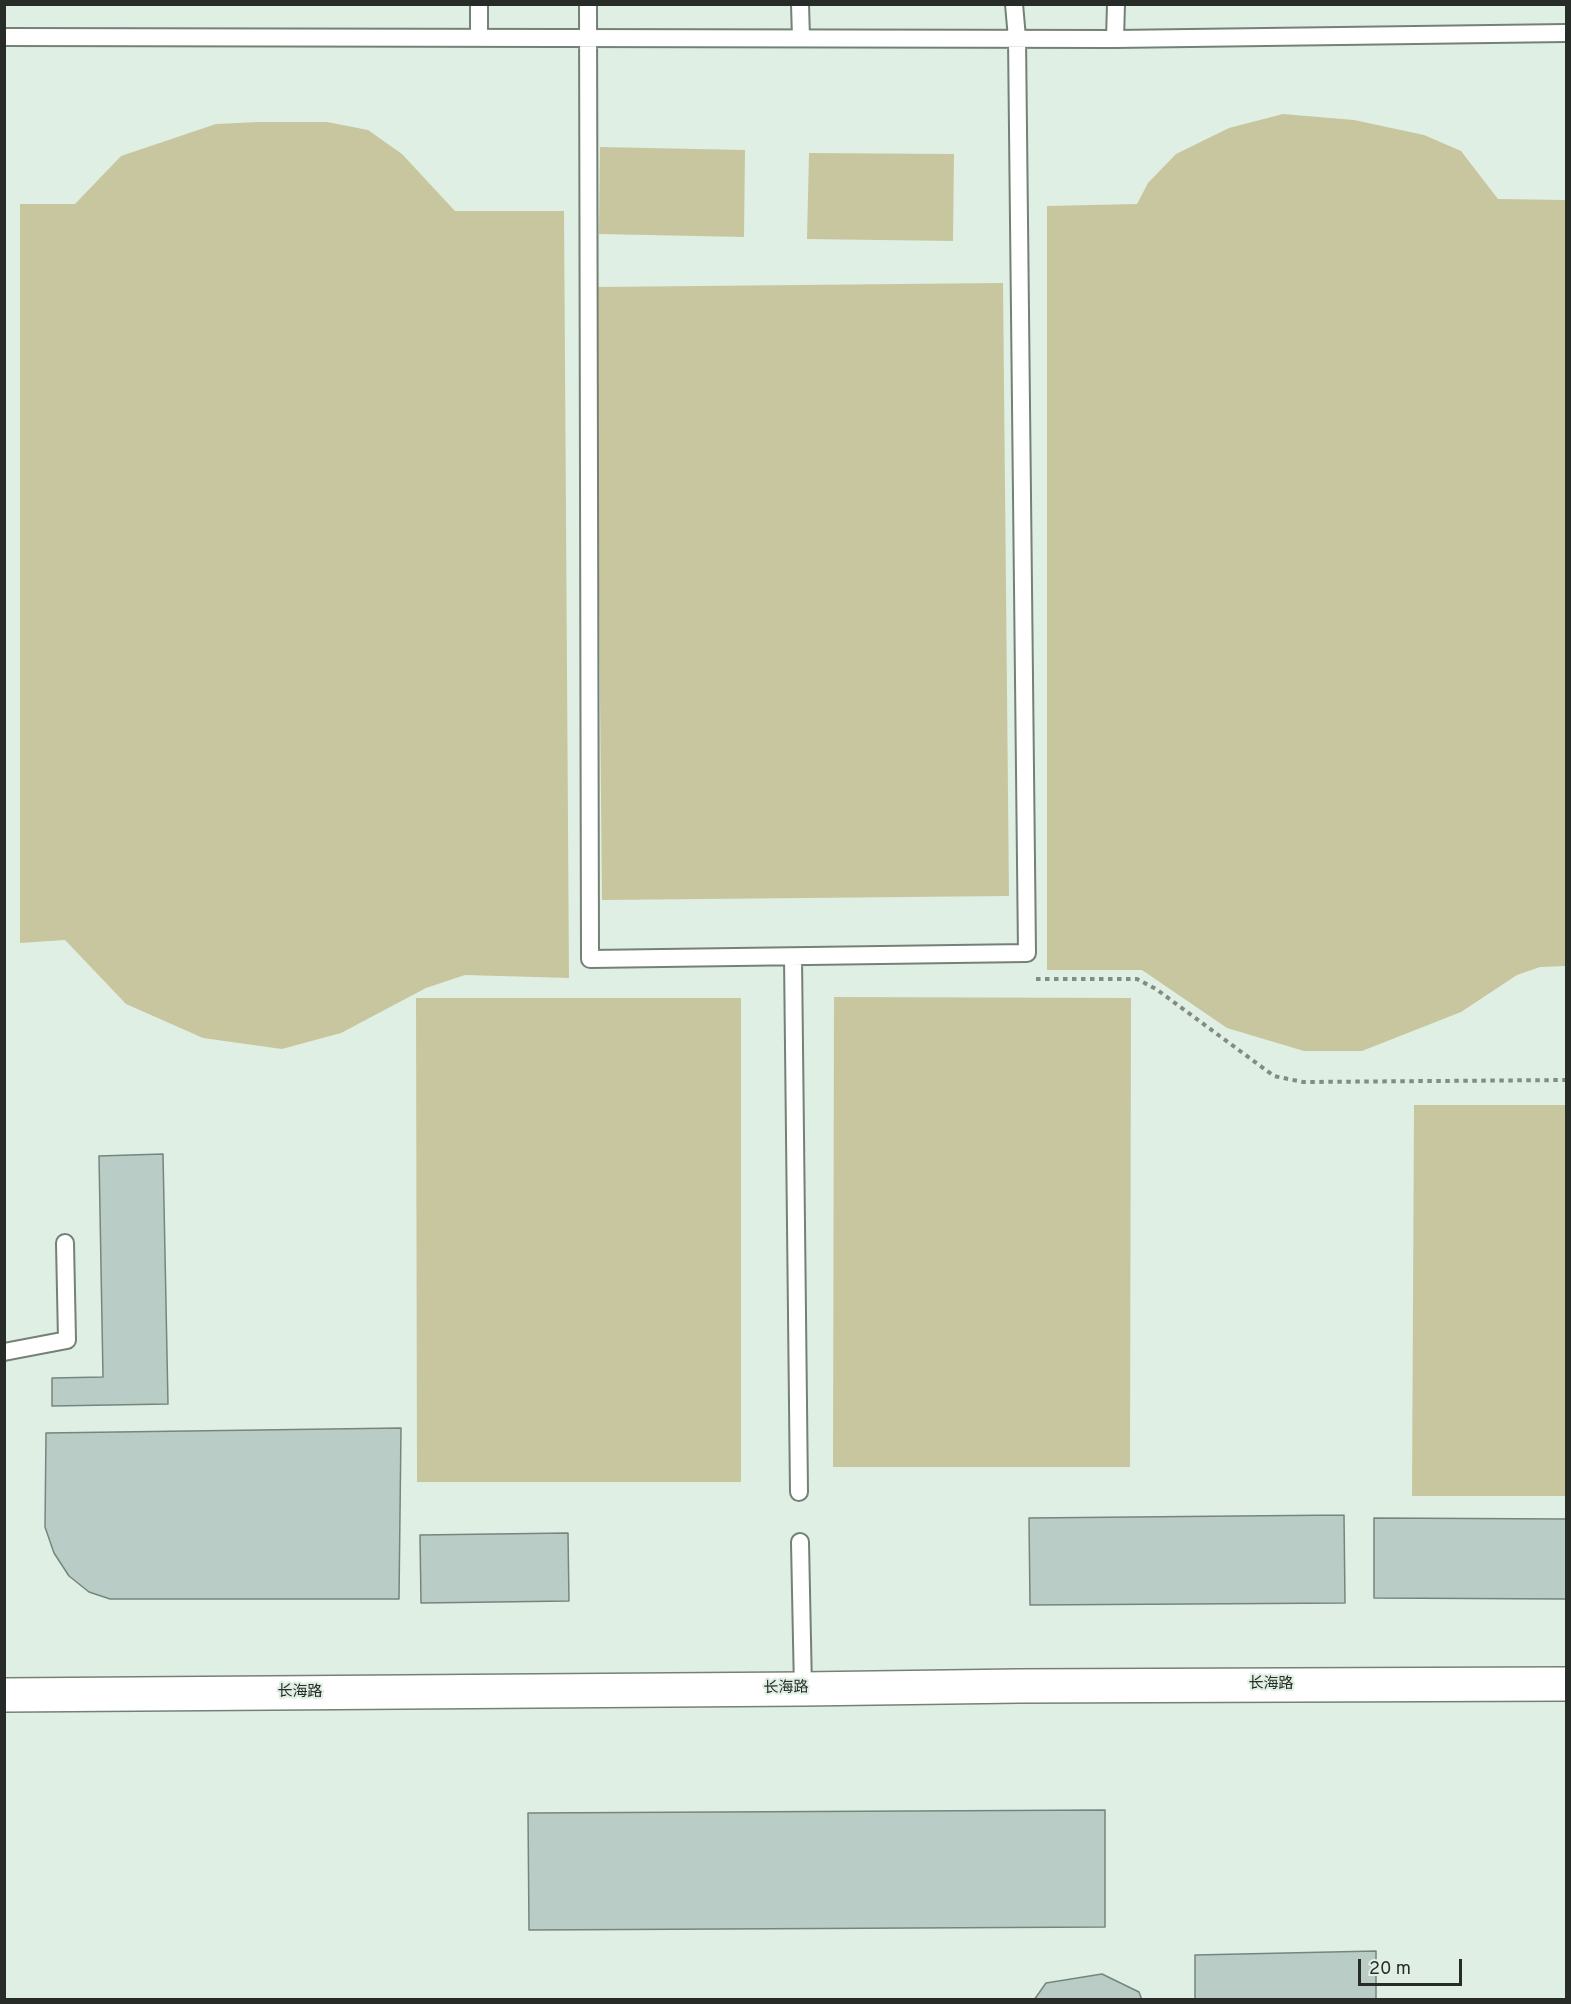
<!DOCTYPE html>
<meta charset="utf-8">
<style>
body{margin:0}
#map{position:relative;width:1571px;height:2004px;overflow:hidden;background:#e0efe3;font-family:Overpass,sans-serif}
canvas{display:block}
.frame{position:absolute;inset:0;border:6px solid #272c28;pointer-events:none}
.scale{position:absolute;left:1358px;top:1959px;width:104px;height:27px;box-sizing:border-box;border:3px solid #272c28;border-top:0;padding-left:8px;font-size:18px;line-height:21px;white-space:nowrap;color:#272c28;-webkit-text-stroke:4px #e0efe3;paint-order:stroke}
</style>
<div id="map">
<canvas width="1571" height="2004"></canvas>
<div class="frame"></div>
<div class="scale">20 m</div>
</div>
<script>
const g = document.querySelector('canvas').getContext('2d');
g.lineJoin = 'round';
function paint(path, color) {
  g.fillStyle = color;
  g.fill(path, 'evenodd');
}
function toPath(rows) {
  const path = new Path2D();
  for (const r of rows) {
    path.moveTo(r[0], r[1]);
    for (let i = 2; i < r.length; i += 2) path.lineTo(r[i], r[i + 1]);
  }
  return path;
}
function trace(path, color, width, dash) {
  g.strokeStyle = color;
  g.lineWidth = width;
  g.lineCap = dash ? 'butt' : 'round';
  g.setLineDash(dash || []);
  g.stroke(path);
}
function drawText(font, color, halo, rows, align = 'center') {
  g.font = font + ' Overpass,"Noto Sans SC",sans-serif';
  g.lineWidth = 4.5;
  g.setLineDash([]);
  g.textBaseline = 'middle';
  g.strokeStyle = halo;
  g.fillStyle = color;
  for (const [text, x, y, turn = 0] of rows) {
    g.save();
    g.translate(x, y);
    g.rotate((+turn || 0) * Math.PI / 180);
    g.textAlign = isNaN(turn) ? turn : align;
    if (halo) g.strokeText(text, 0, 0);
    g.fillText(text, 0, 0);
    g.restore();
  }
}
paint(toPath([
 [1283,114,1354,120,1424,135,1461,151,1498,199,1566,200,1566,966,1540,967,1517,975,1461,1012,1362,1051,1304,1051,1227,1028,1142,970,1047,970,1047,206,1137,204,1148,183,1176,154,1229,128],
 [259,122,327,122,368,130,402,154,455,211,564,211,569,978,465,975,426,988,341,1033,282,1049,203,1038,126,1004,65,940,20,943,20,204,75,204,121,156,216,124],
 [600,147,745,150,744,237,599,234],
 [809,153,954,154,953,241,807,239],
 [1003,283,1009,896,602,900,596,287],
 [834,997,1131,998,1130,1467,833,1467],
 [416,998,741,998,741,1482,417,1482],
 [1414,1105,1566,1105,1566,1496,1412,1496]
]), '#c8c69f');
const building = toPath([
 [163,1154,168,1404,52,1406,52,1378,103,1377,99,1156,163,1154],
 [401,1428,399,1599,110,1599,89,1592,69,1576,54,1553,45,1527,46,1433,401,1428],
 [1344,1515,1345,1603,1030,1605,1029,1518,1344,1515],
 [1374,1518,1566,1519,1566,1599,1374,1598,1374,1518],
 [568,1533,569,1601,421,1603,420,1535,568,1533],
 [1105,1810,1105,1927,529,1930,528,1813,1105,1810],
 [1376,1951,1376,2000,1195,2000,1195,1955,1376,1951],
 [1102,1974,1139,1992,1142,2000,1034,2000,1046,1983,1102,1974]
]);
paint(building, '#baccc6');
trace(building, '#758680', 1.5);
const lane = toPath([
 [479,4,479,38],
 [588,4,590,959,1027,953,1017,38,1014,4],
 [800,4,801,38],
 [4,37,1115,39,1566,33],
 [1115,39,1116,4],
 [793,957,799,1492],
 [4,1352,67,1340,65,1243],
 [800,1542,803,1689]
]);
const secondary = toPath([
 [4,1695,803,1689,1019,1686,1566,1684]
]);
trace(lane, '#748176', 20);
trace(secondary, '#748176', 36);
trace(toPath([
 [1036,979,1137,979,1156,989,1274,1076,1303,1082,1566,1080]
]), '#828c84', 4, [4.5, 4.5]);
trace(lane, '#fff', 16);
trace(secondary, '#fff', 33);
drawText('15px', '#272c28', '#e0efe3', [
 ["长海路",1271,1685],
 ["长海路",786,1689,-1],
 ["长海路",300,1693]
]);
</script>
